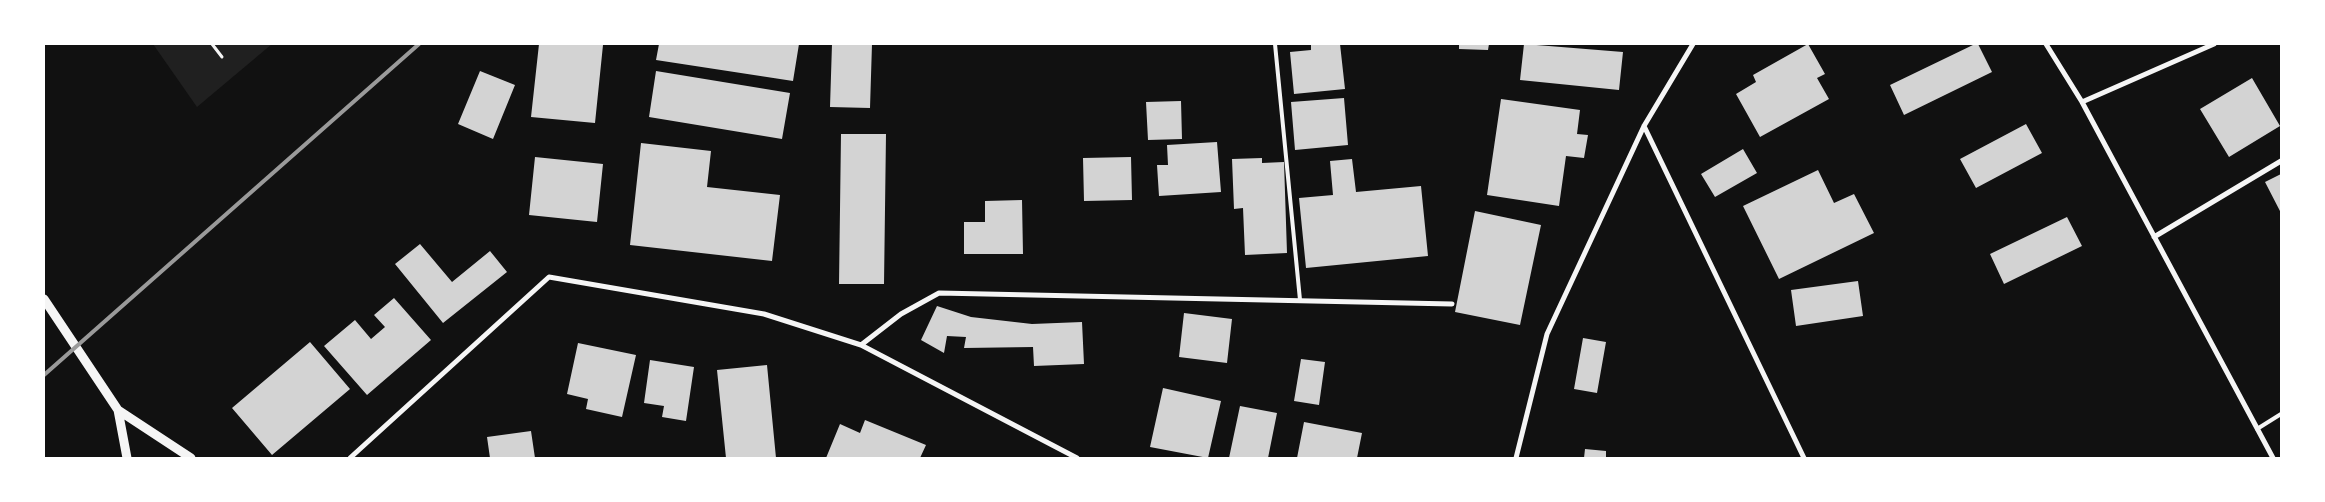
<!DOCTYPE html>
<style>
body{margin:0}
#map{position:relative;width:2325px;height:502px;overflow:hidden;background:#111;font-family:"Libre Baskerville",serif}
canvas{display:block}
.frame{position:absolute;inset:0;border:45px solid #fff;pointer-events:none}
</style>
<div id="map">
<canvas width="2325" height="502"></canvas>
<div class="frame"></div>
</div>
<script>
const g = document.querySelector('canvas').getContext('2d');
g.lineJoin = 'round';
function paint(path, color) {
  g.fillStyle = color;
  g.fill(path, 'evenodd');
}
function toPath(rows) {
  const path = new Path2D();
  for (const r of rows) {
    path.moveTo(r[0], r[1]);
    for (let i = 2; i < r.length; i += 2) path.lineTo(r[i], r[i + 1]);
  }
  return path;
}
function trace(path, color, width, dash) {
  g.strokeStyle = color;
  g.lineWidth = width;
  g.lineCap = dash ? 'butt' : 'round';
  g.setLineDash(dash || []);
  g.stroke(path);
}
paint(toPath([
 [153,44,272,44,197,107]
]), '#202020');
paint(toPath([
 [539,44,603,45,595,123,531,117],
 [659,44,799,44,793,81,656,60],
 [832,44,872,44,870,108,830,107],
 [1311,44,1340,44,1345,89,1294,94,1290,52,1311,50],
 [1459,44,1489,44,1488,50,1459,49],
 [1524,44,1623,52,1619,90,1520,80],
 [1808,44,1825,74,1817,78,1829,99,1760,137,1736,94,1756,82,1753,75],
 [1975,44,1978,44,1992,72,1904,115,1890,85],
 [480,71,515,85,493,139,458,124],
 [656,71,790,93,782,139,649,117],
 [2252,78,2280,126,2229,157,2200,109],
 [1344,98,1348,145,1295,150,1291,102],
 [1501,99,1580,110,1577,134,1588,135,1584,158,1566,156,1559,206,1487,195],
 [1181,101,1182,139,1148,140,1146,102],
 [2026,124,2042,153,1976,188,1960,159],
 [841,134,886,134,884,284,839,284],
 [1217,142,1221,192,1159,196,1157,165,1168,165,1167,145],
 [641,143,711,151,707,187,780,195,772,261,630,245],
 [1743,149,1757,173,1715,197,1701,174],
 [535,157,603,164,597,222,529,215],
 [1131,157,1132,200,1084,201,1083,158],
 [1262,158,1262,163,1284,162,1287,253,1245,255,1243,208,1234,209,1232,159],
 [1352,159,1356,192,1421,186,1428,256,1306,268,1299,198,1333,195,1330,161],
 [1818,170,1834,203,1854,194,1874,233,1779,279,1743,206],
 [2281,174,2281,213,2265,182],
 [1022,200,1023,254,964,254,964,222,985,222,985,201],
 [1475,211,1541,225,1520,325,1455,312],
 [2067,217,2082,246,2004,284,1990,254],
 [420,244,452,282,490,251,507,272,443,323,395,264],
 [1858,281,1863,316,1796,326,1791,290],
 [394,298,431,340,367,395,324,346,355,320,371,339,385,327,374,315],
 [937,306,971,317,1032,324,1082,322,1084,364,1034,366,1033,347,964,348,966,337,947,336,944,353,921,340],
 [1184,313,1232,319,1227,363,1179,357],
 [1583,338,1606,342,1597,393,1574,389],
 [310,342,350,389,272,455,232,408],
 [578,343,636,355,622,417,586,409,588,399,567,394],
 [1301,359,1325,362,1319,405,1294,401],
 [650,360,694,367,686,421,662,417,664,406,644,403],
 [767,365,776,458,726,458,717,370],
 [1163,388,1221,401,1208,458,1150,447],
 [1240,406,1277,413,1268,458,1229,458],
 [865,420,926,445,920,458,826,458,840,424,860,433],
 [1304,422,1362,433,1357,458,1297,458],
 [531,431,535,458,490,458,487,437],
 [1585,449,1606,451,1606,458,1584,458]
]), '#d3d3d3');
trace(toPath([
 [212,44,222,57]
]), '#f5f5f5', 3);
trace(toPath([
 [1275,44,1300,300],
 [2257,429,2281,414]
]), '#f5f5f5', 4);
trace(toPath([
 [2046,44,2082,102,2273,458],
 [2082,102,2214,44],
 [1644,126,1804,458],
 [2154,237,2281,161],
 [861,345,901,314,939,293,1452,304],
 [350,458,549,277,764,314,861,345,1077,458],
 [1516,458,1547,334,1644,126,1693,44]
]), '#f5f5f5', 5);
trace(toPath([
 [44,299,118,410,127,458],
 [118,410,191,458]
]), '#f5f5f5', 9);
trace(toPath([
 [44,375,419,44]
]), '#9a9a9a', 4);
</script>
